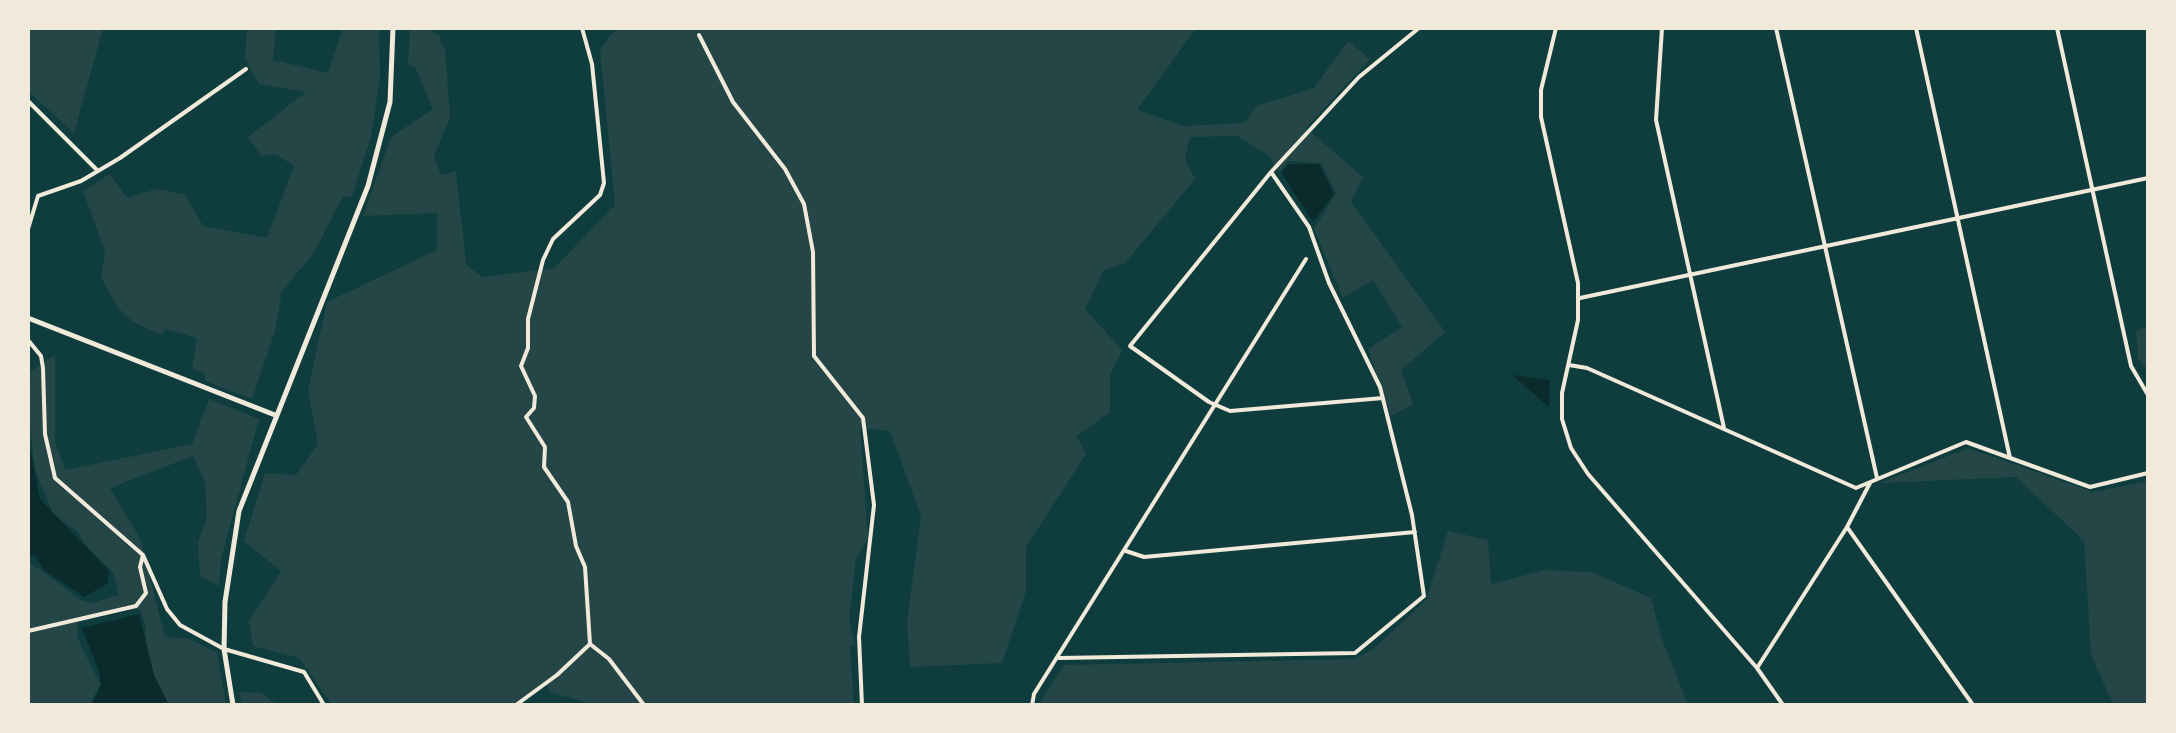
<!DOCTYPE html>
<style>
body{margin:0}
#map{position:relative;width:2176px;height:733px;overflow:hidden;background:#0f3d3e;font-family:Helvetica,sans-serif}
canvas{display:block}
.frame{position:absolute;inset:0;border:30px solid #f1e9da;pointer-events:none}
</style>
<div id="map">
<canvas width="2176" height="733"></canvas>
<div class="frame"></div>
</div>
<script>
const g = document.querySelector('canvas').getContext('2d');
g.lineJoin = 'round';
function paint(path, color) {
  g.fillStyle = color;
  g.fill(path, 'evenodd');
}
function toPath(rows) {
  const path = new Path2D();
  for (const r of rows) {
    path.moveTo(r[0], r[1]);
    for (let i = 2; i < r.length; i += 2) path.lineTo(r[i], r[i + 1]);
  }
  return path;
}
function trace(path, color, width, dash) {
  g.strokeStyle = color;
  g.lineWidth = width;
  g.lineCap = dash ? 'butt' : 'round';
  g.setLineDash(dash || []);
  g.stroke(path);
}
paint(toPath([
 [28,28,103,28,74,133,28,91],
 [247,28,276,28,273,60,328,73,343,28,379,28,380,79,371,136,352,197,343,196,314,253,282,291,275,331,252,399,205,381,205,374,192,368,197,338,166,329,161,335,133,322,117,307,101,277,105,251,83,191,110,174,127,198,157,189,185,195,203,226,267,238,294,166,276,154,261,156,248,137,306,92,259,84,245,59],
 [410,28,433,28,431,32,440,36,441,45,445,48,450,117,434,156,441,175,456,171,466,264,482,277,554,268,615,205,600,49,617,28,1196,28,1137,110,1184,126,1244,123,1257,106,1314,88,1348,41,1370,59,1306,128,1363,177,1351,202,1445,332,1401,370,1413,404,1391,416,1368,349,1402,327,1373,280,1343,298,1314,229,1336,193,1321,163,1288,161,1279,173,1269,156,1237,136,1190,137,1185,159,1195,179,1125,263,1104,270,1085,309,1122,350,1110,375,1110,412,1077,436,1086,454,1026,547,1026,591,1002,663,910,667,907,622,921,516,890,431,860,428,868,539,856,558,849,621,855,644,850,646,854,705,596,705,550,692,545,682,516,705,332,705,299,658,253,646,249,621,281,571,244,541,265,473,296,475,318,444,308,390,327,302,437,250,437,213,363,216,391,137,433,109,415,67,408,64],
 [2148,326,2148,370,2138,359,2136,331],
 [55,355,55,442,65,470,192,444,209,399,259,419,221,559,219,586,200,576,198,542,207,517,205,482,193,456,110,488,140,538,165,637,189,639,217,653,226,705,169,705,148,667,145,624,140,610,125,606,79,618,77,637,100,684,90,705,28,705,28,561,81,600,92,603,119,595,113,572,84,543,78,532,53,514,35,469,28,409,31,371],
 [1968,448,2093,492,2148,481,2148,705,2113,705,2091,654,2084,541,2016,477,1880,483],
 [1448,531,1488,540,1491,584,1545,570,1592,572,1651,598,1662,639,1688,705,1038,705,1064,665,1355,659,1372,650,1426,600],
 [239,692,261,693,278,705,242,705]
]), '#244646');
paint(toPath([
 [1289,164,1319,164,1334,194,1313,222,1284,177,1282,171],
 [1512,375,1550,380,1549,407],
 [28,438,40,499,109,571,107,584,84,597,44,570,35,556,28,555],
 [139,614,154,675,169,705,92,705,101,685,100,674,82,628]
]), '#0a2a2b');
trace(toPath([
 [582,28,592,64,604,183,600,195,553,239,543,260,528,319,528,348,521,366,535,396,534,408,526,417,545,447,544,467,568,502,576,546,585,567,590,644,609,659,644,705],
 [1556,28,1541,90,1541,117,1578,283,1578,320,1562,393,1562,419,1571,448,1588,474,1757,668,1783,705],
 [1662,28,1656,120,1724,428],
 [1776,28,1877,478],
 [1916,28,2010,458],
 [2057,28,2131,366,2148,395,2148,406],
 [699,35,733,102,785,169,804,204,813,252,814,356,863,418,874,505,859,637,862,705],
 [28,101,98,171],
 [28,229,38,196,81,181,120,158,246,69],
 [1580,298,2148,178],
 [28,340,41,356,43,368,45,434,55,478,143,555,167,609,180,625,224,649,304,672,324,705],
 [1569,365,1587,368,1856,488,1966,442,2090,487,2148,473],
 [1383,398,1230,411,1209,402,1130,346,1271,172,1359,77,1419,28],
 [1847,527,1973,705],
 [1126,551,1144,557,1415,532],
 [28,631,136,606,146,593,140,567,143,555],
 [1059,658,1355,653,1424,596,1412,515,1380,387,1329,283,1309,227,1271,172],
 [1757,668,1847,527,1870,483],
 [516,705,557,675,590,644],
 [1032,705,1034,694,1306,259]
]), '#f1e9da', 4);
trace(toPath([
 [28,318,275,415],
 [233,705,224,649,225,602,239,511,368,186,390,102,393,28]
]), '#f1e9da', 5);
</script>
